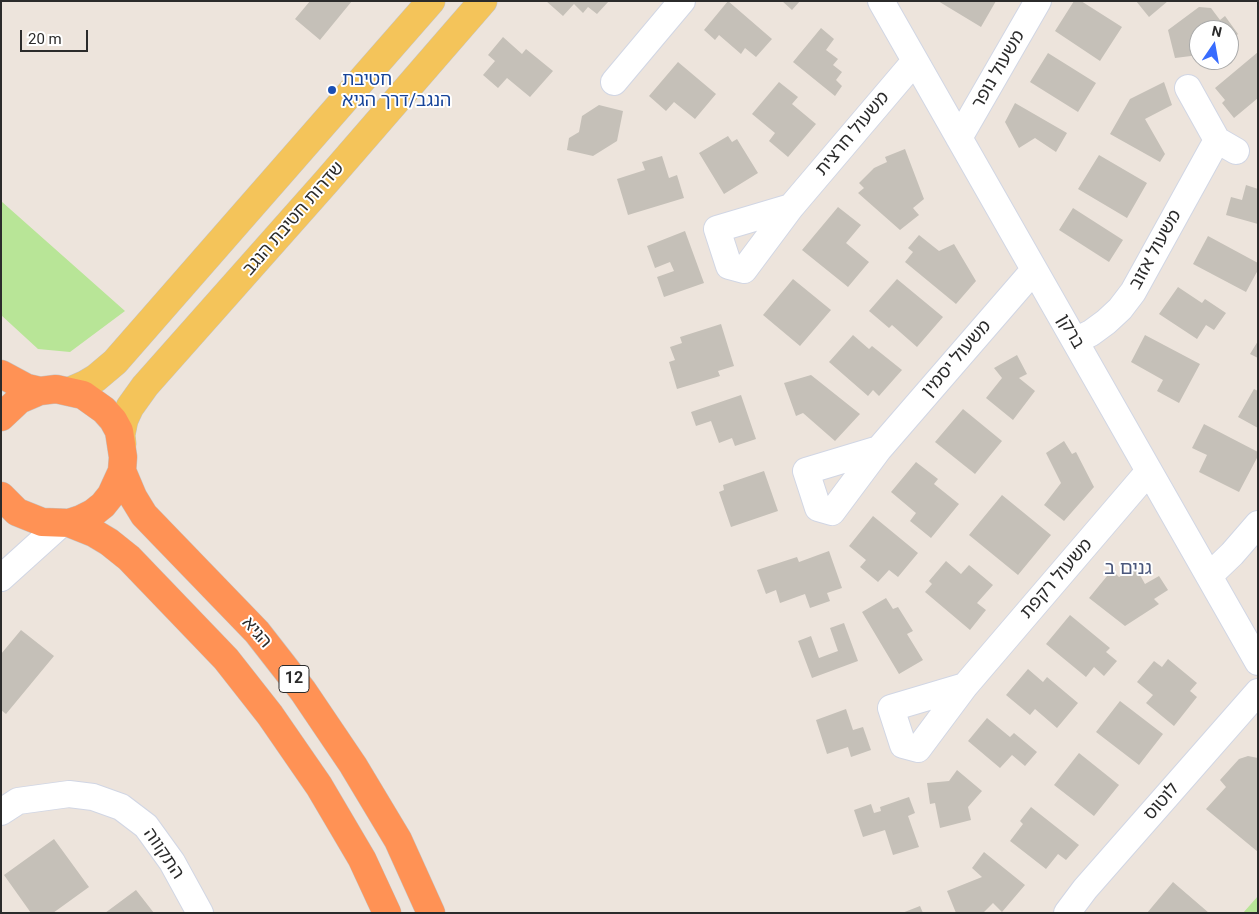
<!DOCTYPE html>
<meta charset="utf-8">
<style>
body{margin:0}
#map{position:relative;width:1259px;height:914px;overflow:hidden;background:#ede4dc;font-family:Roboto,sans-serif}
canvas{display:block}
.frame{position:absolute;inset:0;border:2px solid #2b2b2b;pointer-events:none}
.north{position:absolute;left:1189px;top:20px;width:50px;height:50px;box-sizing:border-box;background:#fff;border:1px solid #aaa;border-radius:50%;rotate:12deg;font-size:14px;font-weight:700;line-height:20px;text-align:center;color:#2b2b2b}
.north::after{content:'';display:block;margin:auto;width:18px;height:22px;background:#386cfe;clip-path:polygon(50% 0,100% 100%,50% 72%,0 100%)}
.scale{position:absolute;left:20px;top:30px;width:68px;height:22px;box-sizing:border-box;border:2px solid #2b2b2b;border-top:0;padding-left:6px;font-size:15px;line-height:18px;white-space:nowrap;color:#2b2b2b;-webkit-text-stroke:4px #fff;paint-order:stroke}
</style>
<div id="map">
<canvas width="1259" height="914"></canvas>
<div class="frame"></div>
<div class="north">N</div>
<div class="scale">20 m</div>
</div>
<script>
const g = document.querySelector('canvas').getContext('2d');
g.lineJoin = 'round';
function paint(path, color) {
  g.fillStyle = color;
  g.fill(path, 'evenodd');
}
function toPath(rows) {
  const path = new Path2D();
  for (const r of rows) {
    path.moveTo(r[0], r[1]);
    for (let i = 2; i < r.length; i += 2) path.lineTo(r[i], r[i + 1]);
  }
  return path;
}
function trace(path, color, width, dash) {
  g.strokeStyle = color;
  g.lineWidth = width;
  g.lineCap = dash ? 'butt' : 'round';
  g.setLineDash(dash || []);
  g.stroke(path);
}
function drawText(font, color, halo, rows, align = 'center') {
  g.font = font + ' Roboto,"Noto Sans Hebrew",sans-serif';
  g.lineWidth = 4;
  g.setLineDash([]);
  g.textBaseline = 'middle';
  g.strokeStyle = halo;
  g.fillStyle = color;
  for (const [text, x, y, turn = 0] of rows) {
    g.save();
    g.translate(x, y);
    g.rotate((+turn || 0) * Math.PI / 180);
    g.textAlign = isNaN(turn) ? turn : align;
    if (halo) g.strokeText(text, 0, 0);
    g.fillText(text, 0, 0);
    g.restore();
  }
}
paint(toPath([
 [1,201,125,311,70,352,38,349,1,315],
 [1258,896,1258,913,1243,913]
]), '#b8e597');
paint(toPath([
 [310,1,352,1,320,40,295,19],
 [546,1,609,1,597,14,588,7,583,13,574,4,563,16],
 [728,1,772,39,756,57,745,48,741,54,719,35,715,40,704,30],
 [782,1,800,1,792,10],
 [938,1,996,1,981,27],
 [1074,1,1081,1,1122,27,1100,61,1055,31],
 [1136,1,1168,1,1149,17],
 [1199,7,1211,8,1220,20,1225,16,1238,34,1229,42,1229,30,1199,30,1199,55,1175,58,1168,30],
 [821,28,834,39,826,50,838,59,833,65,842,72,836,80,842,86,835,96,793,62],
 [503,37,522,54,526,49,553,71,530,97,507,78,498,88,483,75,495,61,488,55],
 [1258,52,1258,98,1234,118,1222,103,1225,100,1215,88],
 [1048,53,1096,83,1078,112,1030,82],
 [678,62,716,94,695,119,674,102,666,111,649,96],
 [779,82,798,97,792,104,816,124,788,157,769,141,775,133,752,114],
 [1164,82,1172,105,1145,119,1165,154,1160,162,1110,134,1130,99],
 [1015,103,1067,133,1056,152,1035,138,1019,148,1005,122],
 [599,105,623,111,617,141,593,156,567,150,569,138,579,132,582,116],
 [728,136,732,142,737,139,758,173,724,194,699,153],
 [905,149,924,199,913,208,919,215,900,230,858,193,864,188,859,183,874,168,887,162,885,157],
 [1099,155,1147,183,1127,218,1078,189],
 [662,156,669,178,677,175,684,198,628,215,617,179,645,170,642,162],
 [1246,185,1258,189,1258,224,1226,215,1231,197,1242,200],
 [838,207,861,225,846,243,869,262,848,287,802,250],
 [1073,208,1123,240,1109,262,1059,230],
 [685,231,704,283,664,297,657,277,674,271,670,262,655,268,647,246],
 [919,235,939,251,954,244,976,281,956,304,905,262,913,252,908,248],
 [1208,236,1258,263,1258,270,1246,292,1193,264],
 [793,279,831,310,800,346,763,315],
 [897,279,943,317,917,347,892,325,889,328,869,311],
 [1178,287,1202,303,1205,299,1226,313,1214,330,1206,325,1197,339,1159,314],
 [721,324,734,366,718,371,720,376,677,389,669,362,675,360,670,347,682,343,680,337],
 [853,335,869,349,872,346,902,370,879,396,873,390,868,396,829,362],
 [1145,335,1200,364,1179,403,1157,391,1163,380,1131,362],
 [1258,341,1258,358,1250,354],
 [1017,355,1027,374,1019,378,1035,391,1013,420,986,398,1002,378,994,368],
 [811,375,860,414,835,441,803,413,796,416,784,383],
 [1254,389,1258,391,1258,428,1238,417],
 [741,395,756,439,735,446,732,438,719,443,711,421,696,426,691,412],
 [963,409,1002,441,975,474,935,442],
 [1204,424,1258,452,1258,456,1239,492,1199,472,1207,455,1192,448],
 [1064,441,1072,454,1076,452,1094,487,1064,521,1044,505,1061,483,1046,453],
 [916,462,938,479,934,484,959,504,931,538,910,521,916,513,891,492],
 [764,471,778,511,731,527,719,492,724,490,723,485],
 [1002,495,1051,535,1018,575,969,535],
 [873,516,918,553,898,577,889,570,878,582,860,567,866,560,849,546],
 [829,551,842,588,827,593,830,601,810,608,805,594,780,603,776,590,766,594,757,570,797,557,799,562],
 [946,561,961,574,969,565,993,585,977,603,986,610,970,630,925,592,932,584,929,581],
 [1136,568,1145,584,1159,576,1168,590,1154,599,1159,604,1125,626,1089,598,1112,570,1119,577],
 [886,598,893,609,898,607,913,631,907,634,923,660,899,674,862,612],
 [1070,615,1110,648,1106,652,1117,661,1104,676,1094,667,1086,677,1046,644],
 [844,623,858,661,812,678,798,641,811,636,819,658,838,651,830,628],
 [21,630,54,656,6,714,1,710,1,654],
 [1168,659,1197,683,1190,691,1197,697,1174,726,1146,703,1153,695,1137,682,1154,661,1162,667],
 [1028,669,1043,682,1047,677,1078,703,1057,728,1035,709,1030,715,1006,695],
 [1120,701,1163,734,1139,765,1096,732],
 [846,709,853,730,863,727,871,750,851,757,848,747,827,754,816,720],
 [987,718,1010,737,1014,733,1037,752,1025,766,1012,755,1000,768,968,741],
 [1079,753,1119,785,1094,816,1054,785],
 [1248,756,1258,758,1258,852,1206,809,1226,787,1220,780,1239,759],
 [957,770,982,791,968,807,971,820,940,828,935,803,930,804,927,783,949,781],
 [909,797,915,813,908,816,919,847,893,855,885,830,863,837,854,810,871,804,874,813,881,811,880,807],
 [1031,807,1079,845,1066,860,1058,854,1046,869,1010,841,1023,824,1020,821],
 [54,839,89,887,53,913,31,913,4,875],
 [984,852,1025,885,1002,912,993,903,983,913,956,913,947,891,982,877,972,868],
 [1173,882,1209,913,1147,913],
 [136,890,154,913,105,913],
 [920,906,923,913,902,913]
]), '#c5c0b8');
const minor = toPath([
 [881,1,1258,662],
 [614,82,682,1],
 [1188,88,1217,140,1236,151],
 [959,138,1038,1],
 [791,207,717,229,729,266,744,270,791,207,915,61],
 [1075,341,1091,333,1106,322,1120,309,1133,292,1217,140],
 [879,449,806,471,818,508,832,512,879,449,1034,270],
 [1209,576,1232,554,1258,524],
 [1,578,62,523],
 [965,686,891,708,903,745,918,749,965,686,1149,471],
 [1,812,18,801,69,794,93,797,121,807,146,826,172,862,200,913],
 [1067,913,1085,889,1258,692]
]);
const major = toPath([
 [70,391,86,384,96,378,115,362,431,1],
 [122,444,121,435,124,420,130,407,145,386,326,182,483,1]
]);
const highway = toPath([
 [1,374,27,388,40,391],
 [1,417,19,400,40,391,56,389,83,395,104,410,113,420,119,431,123,457,122,471,111,495,103,505,93,513,81,519,69,523,42,522,17,512,1,496],
 [122,471,133,497,144,515,257,632,303,691,353,765,398,840,431,913],
 [69,523,94,533,109,542,129,558,226,659,270,715,319,786,362,859,387,913]
]);
trace(minor, '#d1d6e4', 28);
trace(major, '#c4c4c4', 29);
trace(highway, '#c4c4c4', 29);
trace(minor, '#fff', 26);
trace(major, '#f4c45a', 28);
trace(highway, '#ff9255', 28);
for (const [x, y, r, color] of [
 [332,90,5,"#1a4fb4"]
]) {
  const dot = new Path2D();
  dot.arc(x, y, r, 0, 2 * Math.PI);
  g.fillStyle = color;
  g.fill(dot);
  trace(dot, '#fff', 2);
}
for (const [x, y, w] of [
 [294,679,30]
]) {
  const box = new Path2D();
  box.roundRect(x - w / 2, y - 13.5, w, 27, 4);
  g.fillStyle = '#fff';
  g.fill(box);
  trace(box, '#2b2b2b', 1);
}
drawText('bold 16px', '#2b2b2b', null, [
 ["12",294,679]
]);
drawText('18px', '#2b2b2b', '#fff', [
 ["משעול נופר",999,70,-60],
 ["משעול חרצית",853,134,-50],
 ["שדרות חטיבת הנגב",294,219,-49],
 ["משעול אזוב",1156,250,-61],
 ["ברקן",1070,332,60],
 ["משעול יסמין",957,359,-49],
 ["משעול רקפת",1057,579,-49],
 ["הגיא",256,633,49],
 ["לוטוס",1162,802,-49],
 ["התקווה",163,854,56]
]);
drawText('18px', '#164399', '#fff', [
 ["חטיבת",342,80],
 ["הנגב/דרך הגיא",342,101]
], 'left');
drawText('19px', '#4a577c', '#fff', [
 ["גנים ב",1128,569]
]);
</script>
